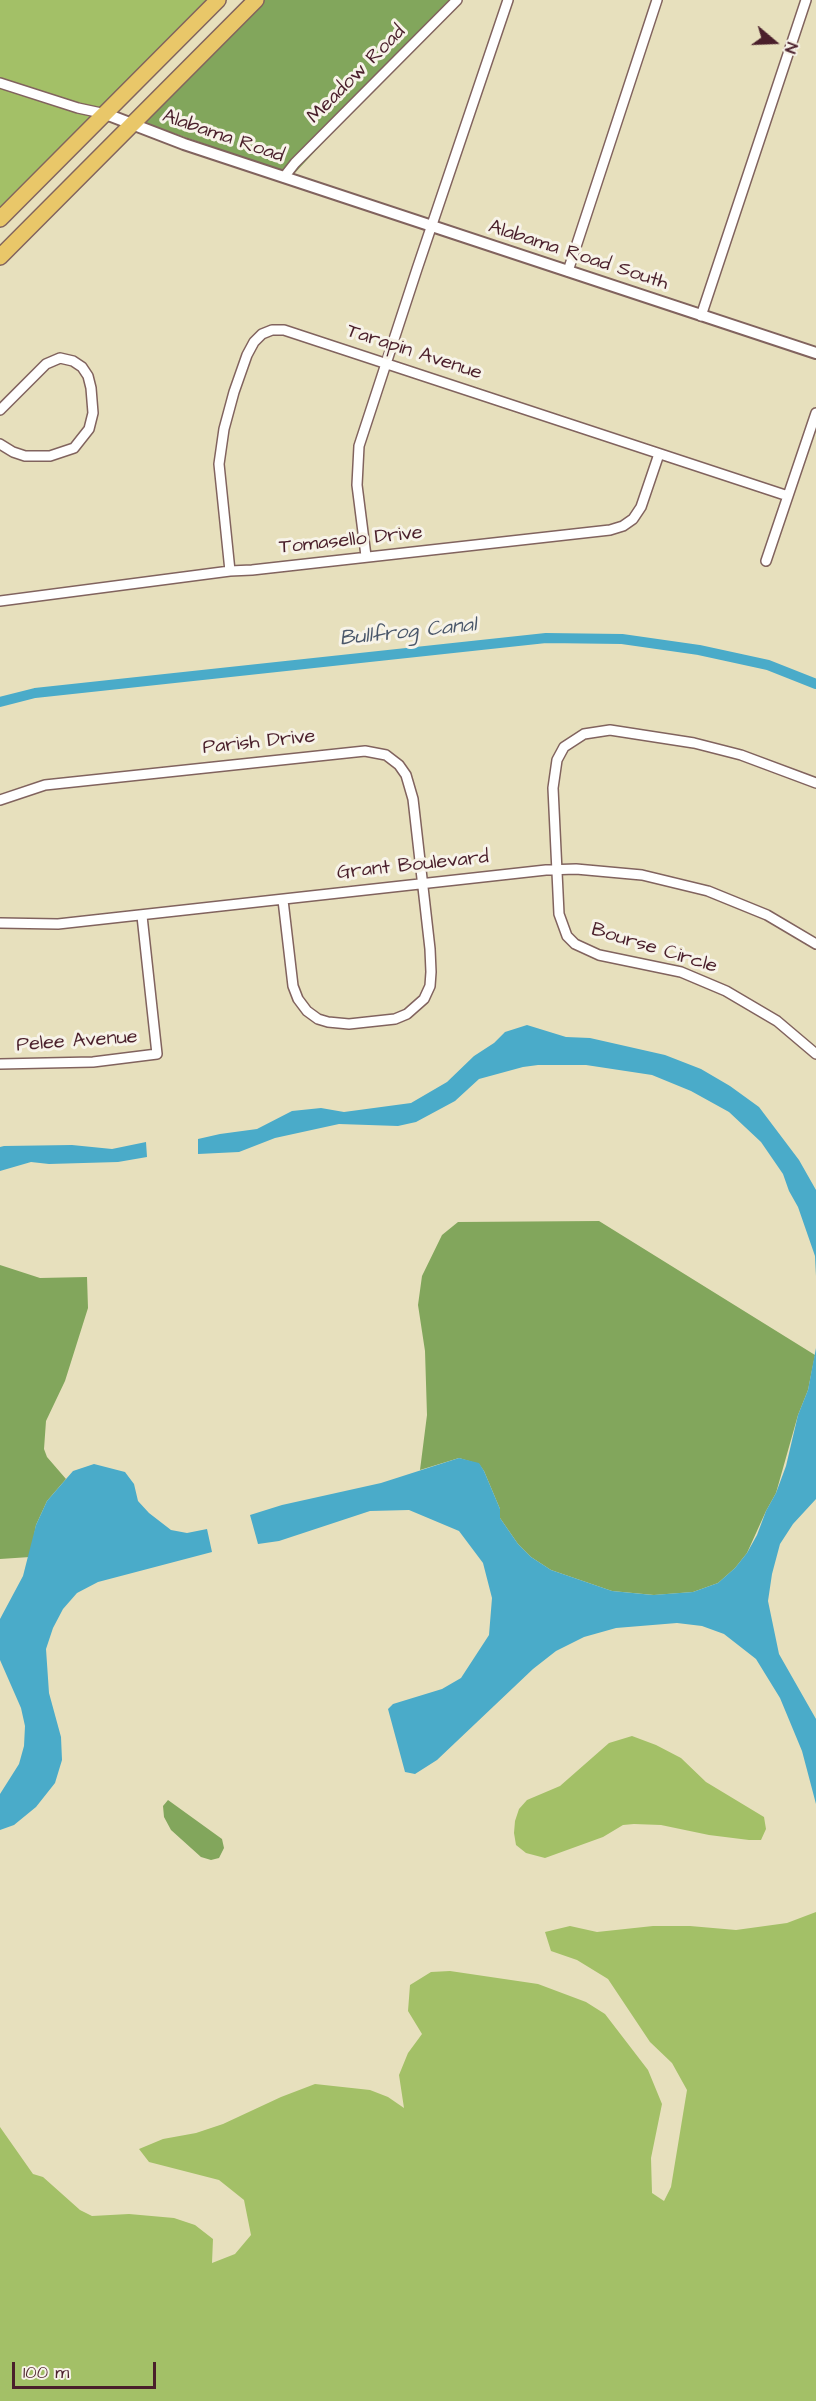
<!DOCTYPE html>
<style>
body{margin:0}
#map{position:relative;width:816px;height:2401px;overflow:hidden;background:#e7e0bd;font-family:"Architects Daughter",sans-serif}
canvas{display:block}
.north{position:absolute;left:744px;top:12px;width:60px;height:60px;-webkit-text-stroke:4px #f7f3e8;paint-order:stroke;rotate:109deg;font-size:16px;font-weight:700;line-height:24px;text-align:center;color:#4a1f2b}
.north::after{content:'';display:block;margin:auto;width:21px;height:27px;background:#4a1f2b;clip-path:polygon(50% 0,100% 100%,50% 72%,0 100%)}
.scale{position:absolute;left:12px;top:2362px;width:144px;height:27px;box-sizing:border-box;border:3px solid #4a1f2b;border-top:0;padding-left:8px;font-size:18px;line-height:21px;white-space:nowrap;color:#4a1f2b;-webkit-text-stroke:4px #f7f3e8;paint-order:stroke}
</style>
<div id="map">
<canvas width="816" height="2401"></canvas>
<div class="north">N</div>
<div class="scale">100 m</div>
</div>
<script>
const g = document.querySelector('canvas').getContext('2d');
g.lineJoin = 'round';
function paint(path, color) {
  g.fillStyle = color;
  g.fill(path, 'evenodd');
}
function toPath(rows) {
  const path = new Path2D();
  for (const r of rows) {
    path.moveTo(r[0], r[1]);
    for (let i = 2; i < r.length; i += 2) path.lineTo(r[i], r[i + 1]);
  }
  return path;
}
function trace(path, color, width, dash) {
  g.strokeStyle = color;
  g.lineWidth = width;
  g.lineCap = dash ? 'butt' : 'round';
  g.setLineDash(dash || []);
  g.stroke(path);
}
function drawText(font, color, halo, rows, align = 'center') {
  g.font = font + ' "Architects Daughter",sans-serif';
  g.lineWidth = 6;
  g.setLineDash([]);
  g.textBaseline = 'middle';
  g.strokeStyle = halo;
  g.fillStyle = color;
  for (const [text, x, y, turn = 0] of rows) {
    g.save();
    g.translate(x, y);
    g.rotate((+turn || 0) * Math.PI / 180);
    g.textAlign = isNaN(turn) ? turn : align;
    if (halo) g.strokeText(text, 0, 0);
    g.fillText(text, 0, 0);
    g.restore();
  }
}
paint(toPath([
 [0,0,210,0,0,211],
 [632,1736,656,1745,681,1758,706,1782,764,1817,766,1829,761,1840,749,1840,709,1835,661,1825,634,1824,623,1825,603,1837,545,1858,526,1853,516,1845,514,1833,515,1821,519,1809,527,1800,560,1786,609,1743],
 [816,1912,816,2401,0,2401,0,2127,33,2174,43,2177,80,2210,92,2216,129,2214,174,2218,195,2225,213,2239,212,2263,235,2254,251,2235,244,2200,219,2180,149,2162,139,2149,163,2139,196,2133,223,2124,281,2097,315,2084,370,2090,388,2097,404,2108,399,2075,408,2053,422,2034,408,2011,410,1985,431,1972,450,1971,538,1984,586,2002,605,2014,648,2070,662,2104,651,2158,652,2193,664,2201,671,2187,687,2090,672,2063,650,2042,608,1979,577,1960,551,1951,545,1932,570,1926,597,1932,653,1926,690,1926,736,1930,787,1923]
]), '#a3c067');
paint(toPath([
 [263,0,455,0,293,175,142,122],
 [599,1221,815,1355,808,1390,798,1415,776,1493,766,1511,747,1553,735,1568,718,1583,693,1592,654,1595,612,1591,551,1570,531,1557,518,1544,500,1518,500,1509,484,1471,479,1464,459,1458,420,1470,427,1415,425,1351,418,1305,422,1276,442,1235,458,1222],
 [0,1265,40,1278,87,1277,88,1308,65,1381,46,1421,44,1449,47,1457,66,1479,47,1501,36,1525,30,1557,0,1559],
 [168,1800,222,1839,224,1848,219,1858,211,1860,201,1857,171,1830,164,1817,163,1806]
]), '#82a65c');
paint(toPath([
 [527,1025,566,1037,590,1038,665,1055,701,1069,730,1086,759,1107,799,1160,816,1190,816,1276,815,1256,798,1207,789,1191,783,1174,761,1142,729,1112,691,1091,652,1075,586,1065,538,1065,523,1067,479,1079,455,1101,416,1122,398,1126,339,1124,275,1138,239,1152,198,1154,198,1139,220,1134,257,1129,292,1111,321,1108,344,1112,411,1103,447,1082,474,1056,494,1043,505,1032],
 [146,1142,147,1157,118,1162,49,1164,31,1162,0,1171,0,1147,4,1146,72,1145,112,1149],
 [816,1348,816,1499,793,1524,780,1544,772,1574,768,1601,779,1654,816,1719,816,1804,802,1751,780,1698,756,1659,724,1634,702,1626,677,1623,616,1628,584,1637,556,1651,533,1669,437,1760,415,1774,405,1772,388,1709,393,1704,442,1689,461,1678,489,1635,492,1598,483,1563,459,1531,409,1510,370,1511,279,1541,258,1544,250,1515,282,1505,381,1483,459,1458,479,1463,484,1471,500,1509,500,1518,518,1544,531,1557,551,1570,612,1591,653,1595,693,1592,718,1583,735,1568,747,1553,757,1535,766,1511,776,1493,786,1466,798,1415,808,1390],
 [94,1464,125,1472,134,1484,138,1501,149,1513,171,1530,187,1533,207,1529,212,1552,98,1582,77,1593,63,1609,53,1628,46,1649,49,1693,61,1737,62,1760,55,1783,36,1807,14,1825,0,1830,0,1794,19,1764,24,1746,25,1726,21,1708,0,1660,0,1619,23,1576,36,1525,47,1501,73,1471]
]), '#4aabc9');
trace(toPath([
 [0,702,35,693,546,638,622,639,699,650,768,665,816,684]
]), '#4aabc9', 10);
const minor = toPath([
 [0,83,78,108,106,114],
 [284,177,295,163,457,0],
 [568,271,657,0],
 [701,316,806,0],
 [0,410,46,364,60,358,73,361,82,367,88,376,91,388,93,413,89,429,74,448,50,456,25,456,13,452,0,444],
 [366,556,357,485,359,446,417,269,508,0],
 [766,561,816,413],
 [230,571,219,464,224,429,234,392,247,355,254,342,262,334,272,330,284,330,788,496],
 [0,601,230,571,252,570,610,530,623,526,633,519,641,507,659,454],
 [816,783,741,755,694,743,610,730,584,734,564,747,557,760,553,788,559,914,567,936,575,944,599,955,681,972,726,991,777,1021,816,1054],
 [0,800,45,785,365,751,386,755,399,765,406,775,413,799,430,949,431,972,430,986,424,999,407,1014,395,1019,349,1024,328,1022,318,1019,307,1011,298,999,293,986,283,900],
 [0,923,58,924,546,870,576,869,642,875,708,891,767,915,816,944],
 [0,1064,93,1062,157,1054,142,916]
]);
const tertiary = toPath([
 [106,114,184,144,816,353]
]);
const trunk = toPath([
 [0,219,218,0],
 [0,257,256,0]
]);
trace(minor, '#81635e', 12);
trace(tertiary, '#81635e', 14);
trace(trunk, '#81635e', 18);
trace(minor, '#fff', 9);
trace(tertiary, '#fff', 10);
trace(trunk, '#e9c769', 15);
drawText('20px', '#4a1f2b', '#f7f3e8', [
 ["Meadow Road",357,75,-45],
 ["Alabama Road",223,137,19],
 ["Alabama Road South",578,256,18],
 ["Tarapin Avenue",414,353,18],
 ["Tomasello Drive",351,541,-6],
 ["Parish Drive",259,743,-6],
 ["Grant Boulevard",413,866,-6],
 ["Bourse Circle",654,949,17],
 ["Pelee Avenue",77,1042,-4]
]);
drawText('italic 21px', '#4a576a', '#f7f3e8', [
 ["Bullfrog Canal",408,633,-6]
]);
</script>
